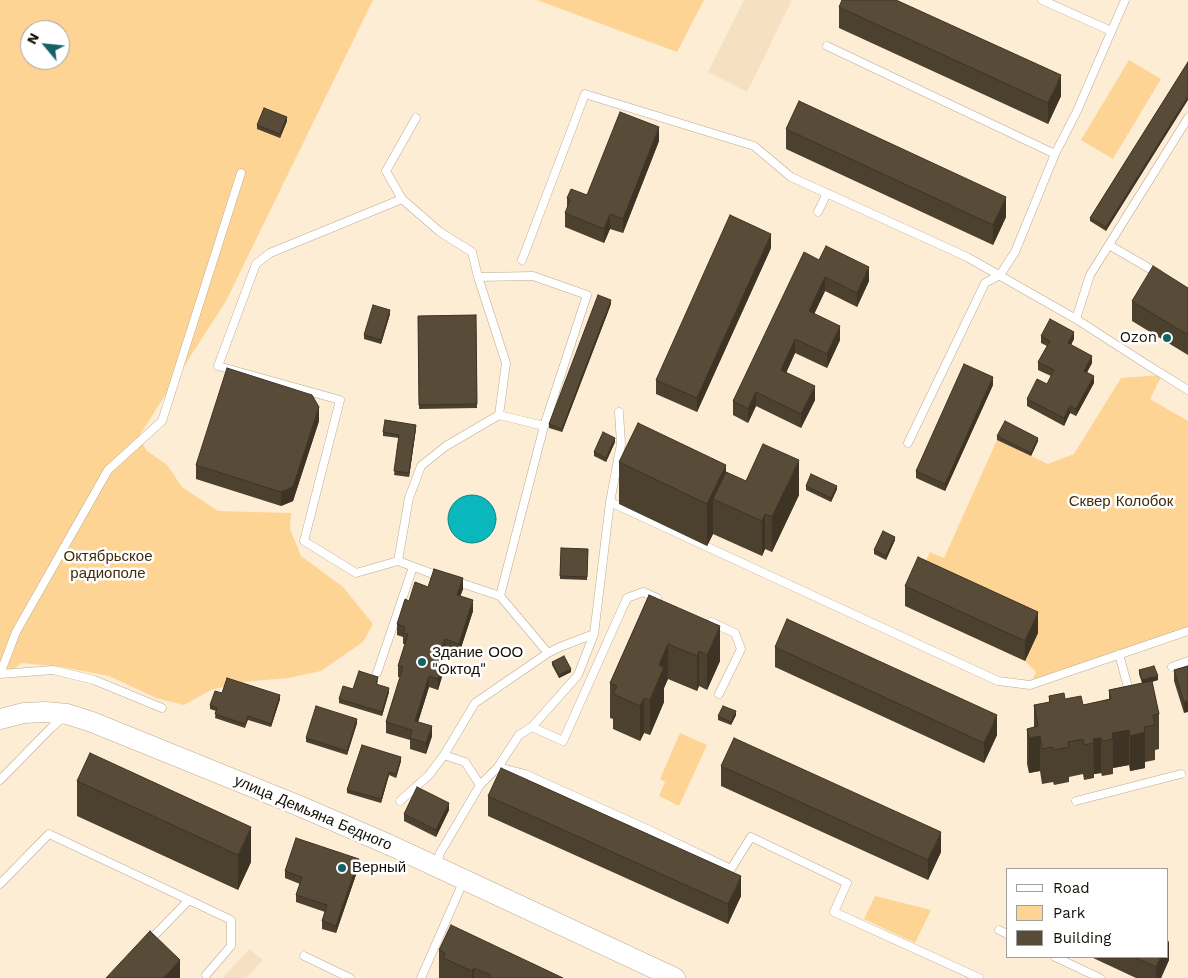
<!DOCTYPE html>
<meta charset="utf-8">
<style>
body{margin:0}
#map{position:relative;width:1188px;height:978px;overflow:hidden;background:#fdedd5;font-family:"Work Sans",sans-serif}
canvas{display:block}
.legend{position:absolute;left:1006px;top:868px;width:162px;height:90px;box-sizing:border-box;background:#fff;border:1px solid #a19f9c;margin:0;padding:6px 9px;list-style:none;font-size:15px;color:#140f07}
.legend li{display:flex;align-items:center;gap:10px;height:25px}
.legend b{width:25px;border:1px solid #a19f9c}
.north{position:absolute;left:20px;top:20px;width:50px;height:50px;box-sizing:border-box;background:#fff;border:1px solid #a19f9c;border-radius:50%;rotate:298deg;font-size:14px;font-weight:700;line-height:20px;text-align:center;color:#140f07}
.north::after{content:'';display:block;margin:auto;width:18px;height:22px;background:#126366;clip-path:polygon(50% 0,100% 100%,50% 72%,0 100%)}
</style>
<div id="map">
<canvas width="1188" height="978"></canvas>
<ul class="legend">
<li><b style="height:6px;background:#fff"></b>Road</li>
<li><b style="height:14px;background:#fed494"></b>Park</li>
<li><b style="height:14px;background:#584b37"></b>Building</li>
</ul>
<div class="north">N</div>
</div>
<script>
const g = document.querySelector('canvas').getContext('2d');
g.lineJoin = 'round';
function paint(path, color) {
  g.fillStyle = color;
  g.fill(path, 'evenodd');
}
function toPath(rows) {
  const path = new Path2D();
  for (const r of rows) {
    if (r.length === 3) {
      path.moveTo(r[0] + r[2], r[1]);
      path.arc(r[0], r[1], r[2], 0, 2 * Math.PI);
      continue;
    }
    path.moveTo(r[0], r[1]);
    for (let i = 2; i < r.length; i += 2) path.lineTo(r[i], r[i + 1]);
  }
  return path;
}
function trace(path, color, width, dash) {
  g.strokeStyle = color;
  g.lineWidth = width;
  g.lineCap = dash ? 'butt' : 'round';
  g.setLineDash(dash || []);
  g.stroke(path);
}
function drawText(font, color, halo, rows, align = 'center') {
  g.font = font + ' "Work Sans",sans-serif';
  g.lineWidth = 5;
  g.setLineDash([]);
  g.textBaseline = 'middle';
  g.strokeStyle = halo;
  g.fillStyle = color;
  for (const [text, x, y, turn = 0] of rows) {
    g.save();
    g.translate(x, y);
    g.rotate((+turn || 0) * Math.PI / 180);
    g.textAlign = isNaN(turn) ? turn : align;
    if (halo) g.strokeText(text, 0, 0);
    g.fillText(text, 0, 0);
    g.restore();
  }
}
paint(toPath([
 [744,0,792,0,747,92,708,72],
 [249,949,263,960,246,978,223,978]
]), '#f5e0c2');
paint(toPath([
 [0,0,373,0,226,301,139,436,146,450,167,465,182,487,218,511,291,513,290,529,301,556,343,587,373,624,363,642,321,671,288,678,243,682,211,690,184,705,156,698,109,676,62,667,22,663,0,679],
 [30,30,60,30,60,60,30,60],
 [537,0,704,0,677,52],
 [1129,60,1161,79,1113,159,1081,140],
 [1162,375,1150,399,1188,421,1188,631,1030,685,1036,672,1025,661,1038,633,918,577,930,552,944,558,997,440,1048,464,1074,454,1121,378],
 [680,733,707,745,679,806,659,796,665,782,660,779],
 [875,896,931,910,915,943,864,919]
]), '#fed494');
const water = toPath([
 [472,519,24]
]);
paint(water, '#09b7bc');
trace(water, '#0c8586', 1);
const lane = toPath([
 [1042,0,1111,31],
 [827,46,1055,154],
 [416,118,386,171,402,199,440,232,472,252,478,277,506,363,499,415,544,426],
 [402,199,270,253,256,264,218,366,340,400,304,541,356,573,398,561,441,577],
 [818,212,827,193],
 [1109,245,1159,274],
 [522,260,585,94,754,146,791,177,967,257,1076,319,1146,364,1188,390],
 [478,277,533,276,587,295,544,426,500,596,548,653],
 [1076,319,1090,275,1188,118],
 [908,443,985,283,1000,275,1015,252,1055,154,1077,111,1125,0],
 [610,502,621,444,619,412],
 [398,561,409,498,421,466,446,446,499,415],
 [455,581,500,596],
 [711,622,735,633,741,649,719,694],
 [1119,654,1130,695],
 [1172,667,1188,661],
 [377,673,413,567],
 [0,674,16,632,108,470,162,421,241,173],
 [0,674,53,670,94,680,162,708],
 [532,727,578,675,594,634,610,502,998,681,1030,685,1188,631],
 [444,755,465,762,480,785],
 [498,767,519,735,532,727,563,741,627,598,643,592,657,598],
 [0,780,51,728,64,716],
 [400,801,429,775,444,755,475,703,548,653,560,647,594,634],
 [1076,801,1181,774],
 [436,866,440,853,480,785,498,767,525,774,647,829,731,869,751,837,847,883,834,912,979,978],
 [0,884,49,834,189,900,149,941],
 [189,900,231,920,231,946,206,975],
 [999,930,1007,934],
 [304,956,350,978],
 [1055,957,1100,978],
 [421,978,464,880]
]);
const secondary = toPath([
 [0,719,24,713,45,712,67,714,92,722,297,805,392,846,675,978]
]);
trace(lane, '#baab94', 9);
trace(secondary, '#baab94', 21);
trace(lane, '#fff', 8);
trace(secondary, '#fff', 20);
paint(toPath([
 [839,7,1061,96,1048,124,839,28],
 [1188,62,1106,231,1090,221,1090,218],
 [287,121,280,138,257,129,257,125],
 [786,129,1006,217,993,245,786,149],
 [659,141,623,233,610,229,604,243,565,227,565,213,567,209,567,198,587,195],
 [771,248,697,412,656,394,656,380],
 [819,260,869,281,857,307,825,291,814,314,840,340,827,368,795,353,786,373,815,400,801,428,756,406,748,423,733,415,733,401],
 [1188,288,1188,355,1132,321,1132,301],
 [611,304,562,432,549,428,549,424],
 [390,314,381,344,364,339,364,335],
 [476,315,477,408,419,409,418,316],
 [1041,336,1074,339,1071,345,1092,363,1087,372,1094,383,1076,416,1070,413,1064,426,1027,406,1027,399,1047,384,1051,376,1038,370,1038,362,1047,346,1041,343],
 [993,385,945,491,916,478,916,471],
 [319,421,293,501,281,506,196,479,196,465],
 [416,428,409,477,394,475,399,438,383,436,383,432],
 [997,436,1038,441,1031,456,997,440],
 [615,442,606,462,594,456,594,452],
 [619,462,726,472,746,481,799,495,772,552,765,549,762,556,713,534,707,546,619,504],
 [806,486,837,489,831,502,806,490],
 [895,540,886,560,874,554,874,550],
 [561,548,588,549,587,580,560,579],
 [905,586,1038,633,1025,661,905,606],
 [428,587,463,589,460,596,473,611,459,654,445,650,442,659,444,670,438,690,429,687,418,722,432,736,426,754,410,749,410,740,386,733,386,722,400,677,398,677,398,666,405,644,403,644,403,637,397,635,397,624],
 [649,595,720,661,707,690,699,686,697,691,668,679,664,688,664,702,650,735,644,733,640,741,613,729,613,719,610,718,610,683],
 [775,647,997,735,984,763,775,667],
 [552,662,571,672,559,678,552,665],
 [1188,666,1184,713,1174,681,1174,670],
 [1139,670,1158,680,1152,682,1159,714,1159,749,1155,750,1155,760,1145,762,1145,768,1130,771,1129,765,1113,768,1113,774,1102,776,1101,773,1094,774,1094,778,1084,780,1083,774,1069,777,1069,782,1054,785,1053,782,1042,784,1040,771,1029,773,1027,764,1027,729,1034,727,1034,705,1049,702,1049,696,1065,699,1083,705,1109,699,1109,690,1142,683,1139,674],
 [378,680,377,685,389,692,382,716,339,703,339,699,353,689],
 [222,693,280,699,271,727,248,720,245,728,215,718,216,711,210,709,210,705],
 [736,715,731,725,718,720,718,716],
 [357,723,347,755,306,742,306,738],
 [90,753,251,862,238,890,77,816,77,781],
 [401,761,396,778,389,775,381,803,347,793,347,790],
 [721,766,941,852,928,880,721,786],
 [488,796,741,896,728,924,488,816],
 [449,810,436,837,404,821,404,814],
 [359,866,336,933,322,929,322,921,325,912,296,902,296,895,300,884,285,878,285,871],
 [1007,894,1007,918,1006,917,1006,897],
 [439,950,563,978,439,978],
 [1091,957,1167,957,1169,960,1161,978,1136,978]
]), '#4c402f');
paint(toPath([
 [1061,75,1061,96,1048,124,1048,103],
 [1188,96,1188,100,1106,231,1106,227],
 [287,117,287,121,280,138,280,134],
 [659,127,659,141,623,233,623,219],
 [1006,197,1006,217,993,245,993,225],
 [610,214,610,229,604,243,604,229],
 [771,234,771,248,697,412,697,398],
 [869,267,869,281,857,307,857,293],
 [825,277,825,291,809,325,809,311],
 [611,300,611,304,562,432,562,429],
 [390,310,390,314,381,344,381,340],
 [840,326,840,340,827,368,827,354],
 [1074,332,1074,339,1068,350,1068,343],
 [795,339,795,353,781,384,781,370],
 [1092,356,1092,363,1084,378,1084,371],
 [1094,376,1094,383,1076,416,1076,409],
 [993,377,993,385,945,491,945,484],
 [815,386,815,400,801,428,801,414],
 [756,392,756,406,748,423,748,409],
 [1070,406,1070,413,1064,426,1064,418],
 [319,407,319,421,293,501,281,506,281,492],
 [416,425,416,428,409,477,409,473],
 [615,438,615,442,606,462,606,458],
 [1038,438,1038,441,1031,456,1031,453],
 [799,460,799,495,772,552,772,517],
 [726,465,726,505,713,499,713,534,707,546,707,504],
 [837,486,837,489,831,502,831,498],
 [765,514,765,549,762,556,762,521],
 [895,537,895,540,886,560,886,556],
 [463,578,463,589,457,606,457,595],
 [473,600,473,611,459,654,459,644],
 [1038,612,1038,633,1025,661,1025,641],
 [720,626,720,661,707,690,707,655],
 [445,639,445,650,439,669,439,658],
 [668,644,668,679,664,688,664,702,650,735,650,700,659,665],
 [699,651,699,686,697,691,697,656],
 [444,660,444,670,438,690,438,679],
 [571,669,571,672,559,678,559,675],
 [429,676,429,687,415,732,415,721],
 [1158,676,1158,680,1142,684,1142,680],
 [389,688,389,692,382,716,382,712],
 [280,695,280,699,271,727,271,724],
 [644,698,644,733,640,741,640,706],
 [1188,701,1188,712,1184,713,1184,702],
 [736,711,736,715,731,725,731,722],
 [997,715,997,735,984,763,984,743],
 [357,719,357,723,347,755,347,751],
 [432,726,432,736,426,754,426,743],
 [1129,730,1129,765,1113,768,1113,739,1112,733],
 [1145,732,1145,768,1130,771,1130,736],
 [1040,736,1040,771,1029,773,1029,738],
 [1101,738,1101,773,1094,774,1093,739],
 [401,757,401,761,396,778,396,774],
 [389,772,389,775,381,803,381,799],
 [449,803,449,810,436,837,436,830],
 [251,827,251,862,238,890,238,855],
 [941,832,941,852,928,880,928,860],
 [359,859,359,866,336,933,336,926],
 [741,876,741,896,728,924,728,904],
 [1169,940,1169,960,1161,978,1156,978,1156,967,1161,957,1167,957,1167,945],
 [180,960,180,978,163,978],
 [474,968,474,978,472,978,472,971]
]), '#3e3426');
const building = toPath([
 [842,0,896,0,1061,75,1048,103,839,7,842,0],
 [1188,62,1188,96,1106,227,1090,218,1188,62],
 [799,101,1006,197,993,225,786,129,799,101],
 [264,108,287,117,280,134,257,125,264,108],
 [620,112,659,127,623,219,610,214,604,229,565,213,570,200,567,198,571,189,587,195,620,112],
 [730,215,771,234,697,398,656,380,730,215],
 [826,246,869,267,857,293,825,277,809,311,840,326,827,354,795,339,781,370,815,386,801,414,756,392,748,409,733,401,804,252,819,260,826,246],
 [1153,266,1188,288,1188,335,1132,301,1153,266],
 [598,295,611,300,562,429,549,424,598,295],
 [373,305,390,310,381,340,364,335,373,305],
 [476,315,477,404,419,405,418,316,476,315],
 [1050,319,1074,332,1068,343,1092,356,1084,371,1094,376,1076,409,1070,406,1064,418,1027,399,1037,379,1047,384,1054,370,1038,362,1050,341,1041,336,1050,319],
 [964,364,993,377,945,484,916,471,964,364],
 [227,368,312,395,319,407,293,487,281,492,196,465,227,368],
 [385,420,416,425,409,473,394,471,399,435,383,432,385,420],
 [1005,421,1038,438,1031,453,997,436,1005,421],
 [638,423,726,465,707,504,619,462,638,423],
 [603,432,615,438,606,458,594,452,603,432],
 [763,444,799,460,772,517,765,514,762,521,713,499,726,472,746,481,763,444],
 [811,474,837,486,831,498,806,486,811,474],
 [883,531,895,537,886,556,874,550,883,531],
 [561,548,588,549,587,577,560,576,561,548],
 [918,557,1038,612,1025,641,905,586,918,557],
 [434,569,463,578,457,595,473,600,459,644,445,639,439,658,444,660,438,679,429,676,415,721,432,726,426,743,410,738,412,730,386,722,403,667,398,666,408,634,403,633,405,627,397,624,405,599,409,601,415,582,428,587,434,569],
 [649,595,720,626,707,655,699,651,697,656,668,644,659,665,664,667,650,700,644,698,640,706,613,694,617,686,610,683,649,595],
 [787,619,997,715,984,743,775,647,787,619],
 [564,656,571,669,559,675,552,662,564,656],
 [1154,666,1158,676,1142,680,1139,670,1154,666],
 [1188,666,1188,701,1184,702,1174,670,1188,666],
 [359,671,378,677,376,684,389,688,382,712,339,699,343,686,353,689,359,671],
 [227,678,280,695,271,724,248,716,245,724,215,714,217,708,210,705,215,691,222,693,227,678],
 [1152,681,1159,714,1153,715,1155,725,1144,727,1145,732,1130,736,1129,730,1112,733,1113,739,1102,741,1101,738,1093,739,1094,743,1084,745,1083,739,1068,742,1069,747,1054,750,1053,747,1042,749,1040,736,1029,738,1027,729,1038,726,1034,705,1050,702,1049,696,1064,693,1065,699,1081,696,1083,705,1111,699,1109,690,1152,681],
 [316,706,357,719,347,751,306,738,316,706],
 [723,706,736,711,731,722,718,716,723,706],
 [734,738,941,832,928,860,721,766,734,738],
 [362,745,401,757,396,774,389,772,381,799,347,790,362,745],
 [90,753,251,827,238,855,77,781,90,753],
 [501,768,741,876,728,904,488,796,501,768],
 [417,787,449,803,436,830,404,814,417,787],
 [296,838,359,859,336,926,322,921,327,905,296,895,302,877,285,871,296,838],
 [451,925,563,978,489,978,491,975,474,968,472,971,443,958,445,953,439,950,451,925],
 [150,931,180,960,163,978,106,978,150,931],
 [1134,957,1161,957,1156,967,1134,957]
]);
paint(building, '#584b37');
trace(building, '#3e3426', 1);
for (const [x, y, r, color] of [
 [1167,338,5,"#126366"],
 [422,662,5,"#126366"],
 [342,868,5,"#126366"]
]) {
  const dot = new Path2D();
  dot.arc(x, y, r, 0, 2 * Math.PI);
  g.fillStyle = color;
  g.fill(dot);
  trace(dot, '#fff', 2);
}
drawText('15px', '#140f07', '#fff', [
 ["Ozon",1157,338,"right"],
 ["Здание ООО",432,653],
 ["\"Октод\"",432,670],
 ["Верный",352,868]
], 'left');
drawText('15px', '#422d07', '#fff', [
 ["Сквер Колобок",1121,502],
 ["Октябрьское",108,557],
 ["радиополе",108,574]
]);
drawText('15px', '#140f07', '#fff', [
 ["улица Демьяна Бедного",313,813,23]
]);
</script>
